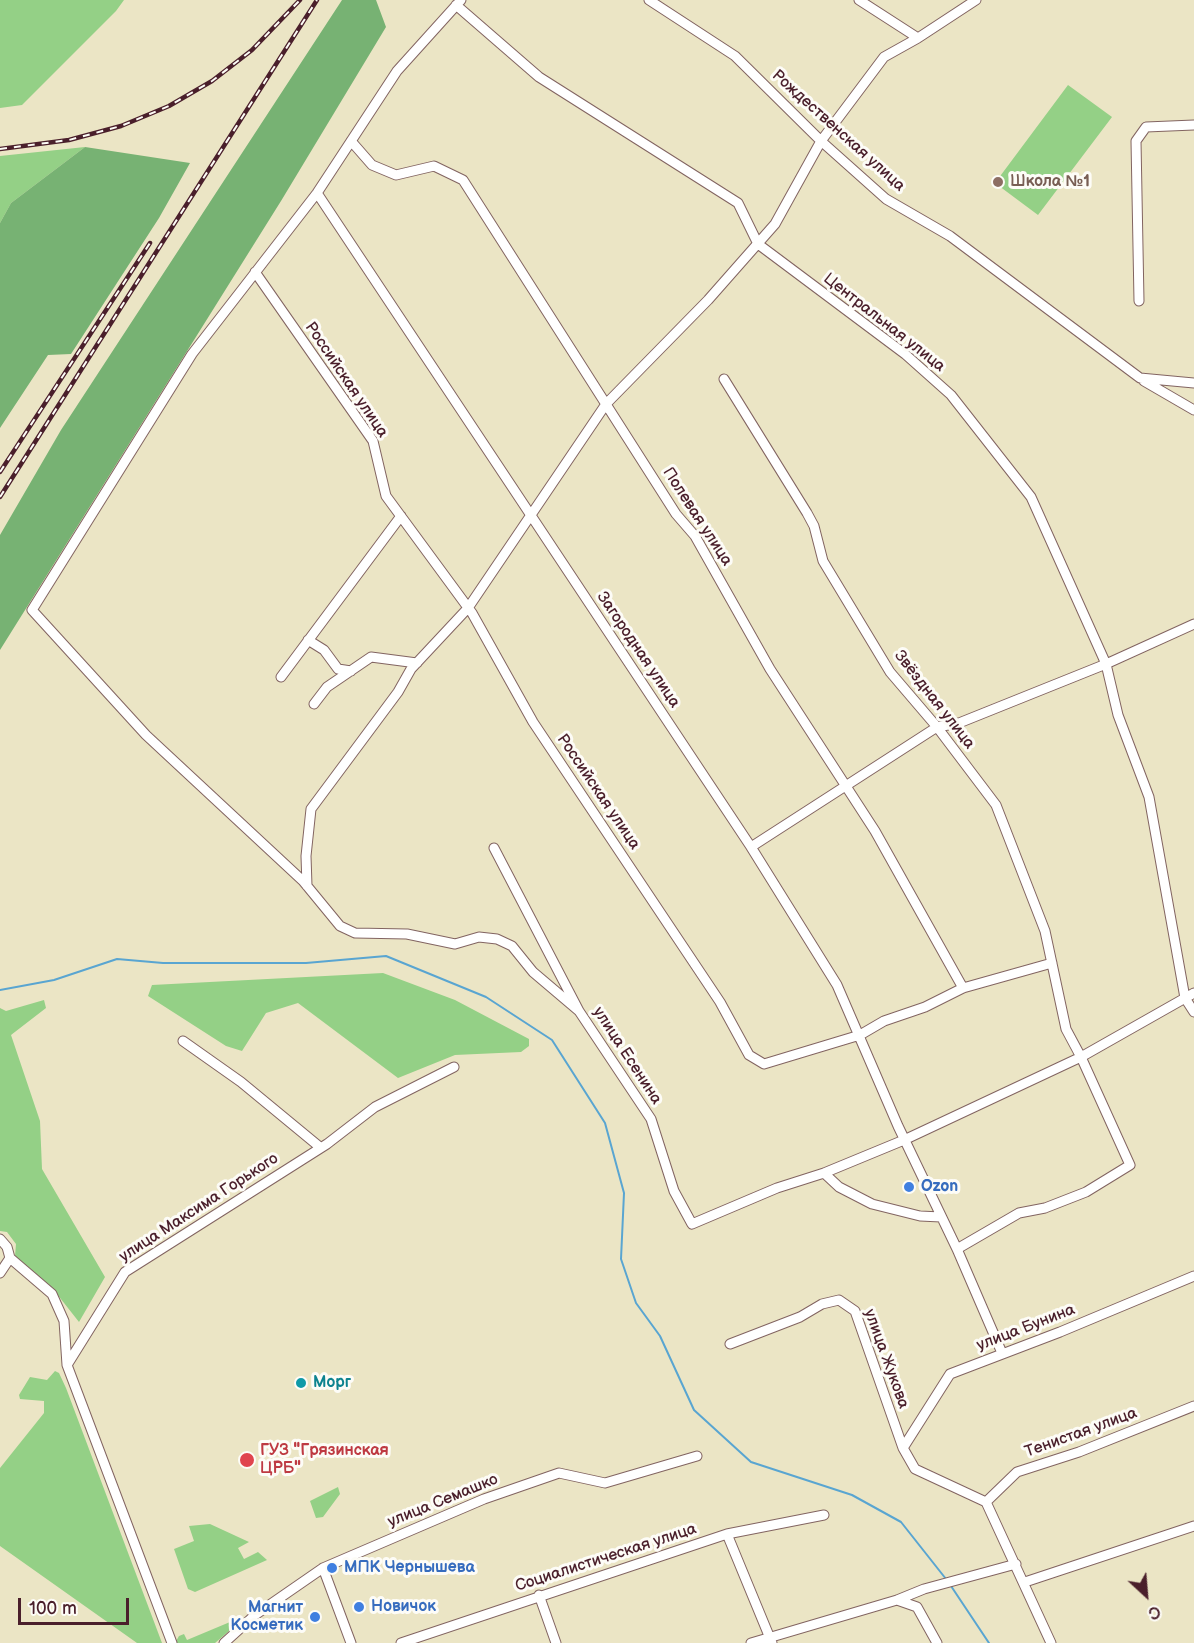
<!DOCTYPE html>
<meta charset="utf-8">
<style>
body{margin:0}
#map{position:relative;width:1194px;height:1643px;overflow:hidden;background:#ebe5c5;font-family:"Balsamiq Sans",sans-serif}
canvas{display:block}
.north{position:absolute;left:1116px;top:1565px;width:60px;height:60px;-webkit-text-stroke:4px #fdfcf7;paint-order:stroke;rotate:154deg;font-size:16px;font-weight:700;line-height:24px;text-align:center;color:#4a1f2b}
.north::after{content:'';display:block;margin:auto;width:21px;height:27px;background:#4a1f2b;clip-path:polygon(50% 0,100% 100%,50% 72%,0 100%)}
.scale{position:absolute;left:18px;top:1598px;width:111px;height:27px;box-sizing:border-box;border:3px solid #4a1f2b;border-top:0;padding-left:8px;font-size:18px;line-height:21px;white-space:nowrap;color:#4a1f2b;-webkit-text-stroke:4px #fdfcf7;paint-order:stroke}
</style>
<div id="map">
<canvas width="1194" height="1643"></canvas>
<div class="north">С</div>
<div class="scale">100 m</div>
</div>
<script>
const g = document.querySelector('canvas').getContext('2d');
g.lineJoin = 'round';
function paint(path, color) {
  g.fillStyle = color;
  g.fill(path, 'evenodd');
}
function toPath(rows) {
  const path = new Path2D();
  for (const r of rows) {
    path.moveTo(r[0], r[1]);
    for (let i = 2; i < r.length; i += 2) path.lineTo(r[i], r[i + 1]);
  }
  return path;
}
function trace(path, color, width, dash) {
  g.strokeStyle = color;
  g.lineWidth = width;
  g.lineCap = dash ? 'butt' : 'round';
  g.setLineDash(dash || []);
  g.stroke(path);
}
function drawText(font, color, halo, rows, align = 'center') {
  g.font = font + ' "Balsamiq Sans",sans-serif';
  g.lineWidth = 6;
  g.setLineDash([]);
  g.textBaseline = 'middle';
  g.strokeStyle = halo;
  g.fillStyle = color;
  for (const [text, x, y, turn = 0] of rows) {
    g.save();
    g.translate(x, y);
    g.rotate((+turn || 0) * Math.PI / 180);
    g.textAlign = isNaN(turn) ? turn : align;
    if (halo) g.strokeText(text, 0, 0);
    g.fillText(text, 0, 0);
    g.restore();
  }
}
paint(toPath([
 [0,0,124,0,116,11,22,105,0,108],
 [1068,85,1112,117,1038,215,995,183],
 [85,147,11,203,0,223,0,156],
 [383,973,455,1000,529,1039,529,1046,521,1052,455,1055,398,1078,298,1003,266,1013,242,1051,226,1046,148,996,152,985],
 [44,1000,46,1008,11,1035,40,1121,42,1169,105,1277,79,1322,53,1289,15,1256,16,1244,7,1232,0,1231,0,1008,6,1011],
 [55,1371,59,1373,66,1388,162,1643,137,1643,0,1546,0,1468,44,1413,44,1401,20,1399,19,1395,30,1377,47,1380],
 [338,1487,340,1494,323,1517,316,1518,310,1501],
 [210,1524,249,1542,238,1548,244,1559,258,1552,267,1560,195,1592,188,1589,174,1549,194,1541,189,1526],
 [230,1622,231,1627,229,1631,215,1643,175,1643,179,1636,184,1634,187,1640]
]), '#94d086');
paint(toPath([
 [342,0,376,0,386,27,281,201,0,650,0,535,61,430],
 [85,147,190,163,159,218,71,354,48,355,0,428,0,223,11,203]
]), '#77b273');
trace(toPath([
 [0,990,54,980,117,959,163,963,306,963,386,956,486,997,552,1040,605,1123,624,1193,621,1259,636,1303,660,1336,694,1410,751,1462,852,1495,901,1522,946,1579],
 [951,1586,989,1643]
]), '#59a5d1', 2);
const minor = toPath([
 [461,0,397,71,317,193,192,354,32,610,146,735,303,881,340,926,355,933,407,934,455,944,479,937,497,939,512,946,533,972,579,1011],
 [649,0,735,56,821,141,886,199,950,236,1140,378,1194,383],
 [859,0,918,38,976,0],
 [456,5,539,77,738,203,758,244,905,354,951,395,1031,497,1106,664,1118,715,1149,797,1185,998,1194,1012],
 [351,141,372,165,396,175,434,166,463,180,676,514,695,536,770,669,875,831,963,988],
 [317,193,751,847,837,985,898,1126,957,1249,1002,1353],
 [255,272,373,441,386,496,472,613,533,722,720,1002,749,1055,764,1064,860,1035,884,1021,925,1007,963,988,1052,963],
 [1139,301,1136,141,1146,127,1194,125],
 [724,379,807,513,814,526,823,561,890,672,937,727,996,805,1045,931,1066,1029,1081,1057,1130,1165,1086,1192,1045,1208,1019,1213,957,1249],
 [1144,381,1194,410],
 [308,640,324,650,338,669,351,671],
 [281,677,401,516],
 [314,704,327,687,371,657,417,663],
 [751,847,937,727,959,723,1106,664,1194,624],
 [494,848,579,1011,651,1119,674,1191,692,1224,777,1188,824,1173,904,1140,1081,1057,1194,993],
 [307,886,306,856,311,809,398,692,411,669,468,608,606,404,708,300,775,224,821,141,884,57,918,38],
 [183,1041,241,1082,321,1148],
 [824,1173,839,1187,872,1204,920,1216,941,1217],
 [0,1239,7,1247,10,1258],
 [10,1258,52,1294,64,1321,67,1365,172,1643],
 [0,1273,10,1258],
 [730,1344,800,1317,822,1304,839,1300,855,1311,903,1448,915,1469,986,1502],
 [67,1365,125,1272,327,1144,375,1107,454,1067],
 [903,1448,950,1374,1060,1332,1194,1276],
 [986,1502,1017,1472,1079,1452,1194,1406],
 [986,1502,1051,1643],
 [727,1534,772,1643],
 [323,1568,351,1643],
 [1025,1582,1194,1526],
 [539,1595,556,1643],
 [897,1600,917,1607,937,1643],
 [224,1643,255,1615,323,1568,484,1499,559,1473,605,1483,697,1456],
 [401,1643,727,1534,824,1515],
 [751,1643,897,1600,924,1589,1016,1564]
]);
trace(minor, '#826461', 11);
trace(minor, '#fff', 9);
const rail = toPath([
 [0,149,69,140,121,126,169,106,212,81,252,50,300,0],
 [0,472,150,243],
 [0,497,317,0]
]);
trace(rail, '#4a1f2b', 4.5);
trace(rail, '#fdfcf7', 2, [7]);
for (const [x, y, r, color] of [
 [998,182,6,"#8d6e63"],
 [909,1187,6,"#3f7fe0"],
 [301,1383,6,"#0f9aa8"],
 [247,1460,8,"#e0444e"],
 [332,1568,6,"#3f7fe0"],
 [359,1607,6,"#3f7fe0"],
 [315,1617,6,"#3f7fe0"]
]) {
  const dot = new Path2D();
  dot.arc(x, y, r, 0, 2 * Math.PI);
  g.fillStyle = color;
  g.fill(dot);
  trace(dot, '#fdfcf7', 2);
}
drawText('16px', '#4a1f2b', '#fdfcf7', [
 ["Рождественская улица",838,131,42],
 ["Центральная улица",884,323,38],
 ["Российская улица",346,380,56],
 ["Полевая улица",697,517,57],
 ["Загородная улица",638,650,56],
 ["Звёздная улица",934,700,52],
 ["Российская улица",598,792,56],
 ["улица Есенина",627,1056,57],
 ["улица Максима Горького",199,1208,-33],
 ["улица Бунина",1026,1328,-21],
 ["улица Жукова",886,1359,70],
 ["Тенистая улица",1081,1433,-20],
 ["улица Семашко",443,1501,-22],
 ["Социалистическая улица",606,1558,-18]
]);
drawText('bold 16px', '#785e54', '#fdfcf7', [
 ["Школа №1",1010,182]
], 'left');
drawText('bold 16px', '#366cbe', '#fdfcf7', [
 ["Ozon",921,1187],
 ["МПК Чернышева",344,1568],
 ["Новичок",371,1607],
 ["Магнит",303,1608,"right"],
 ["Косметик",303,1626,"right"]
], 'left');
drawText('bold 16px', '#0d838f', '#fdfcf7', [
 ["Морг",313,1383]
], 'left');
drawText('bold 16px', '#be3a42', '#fdfcf7', [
 ["ГУЗ \"Грязинская",260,1451],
 ["ЦРБ\"",260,1469]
], 'left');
</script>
